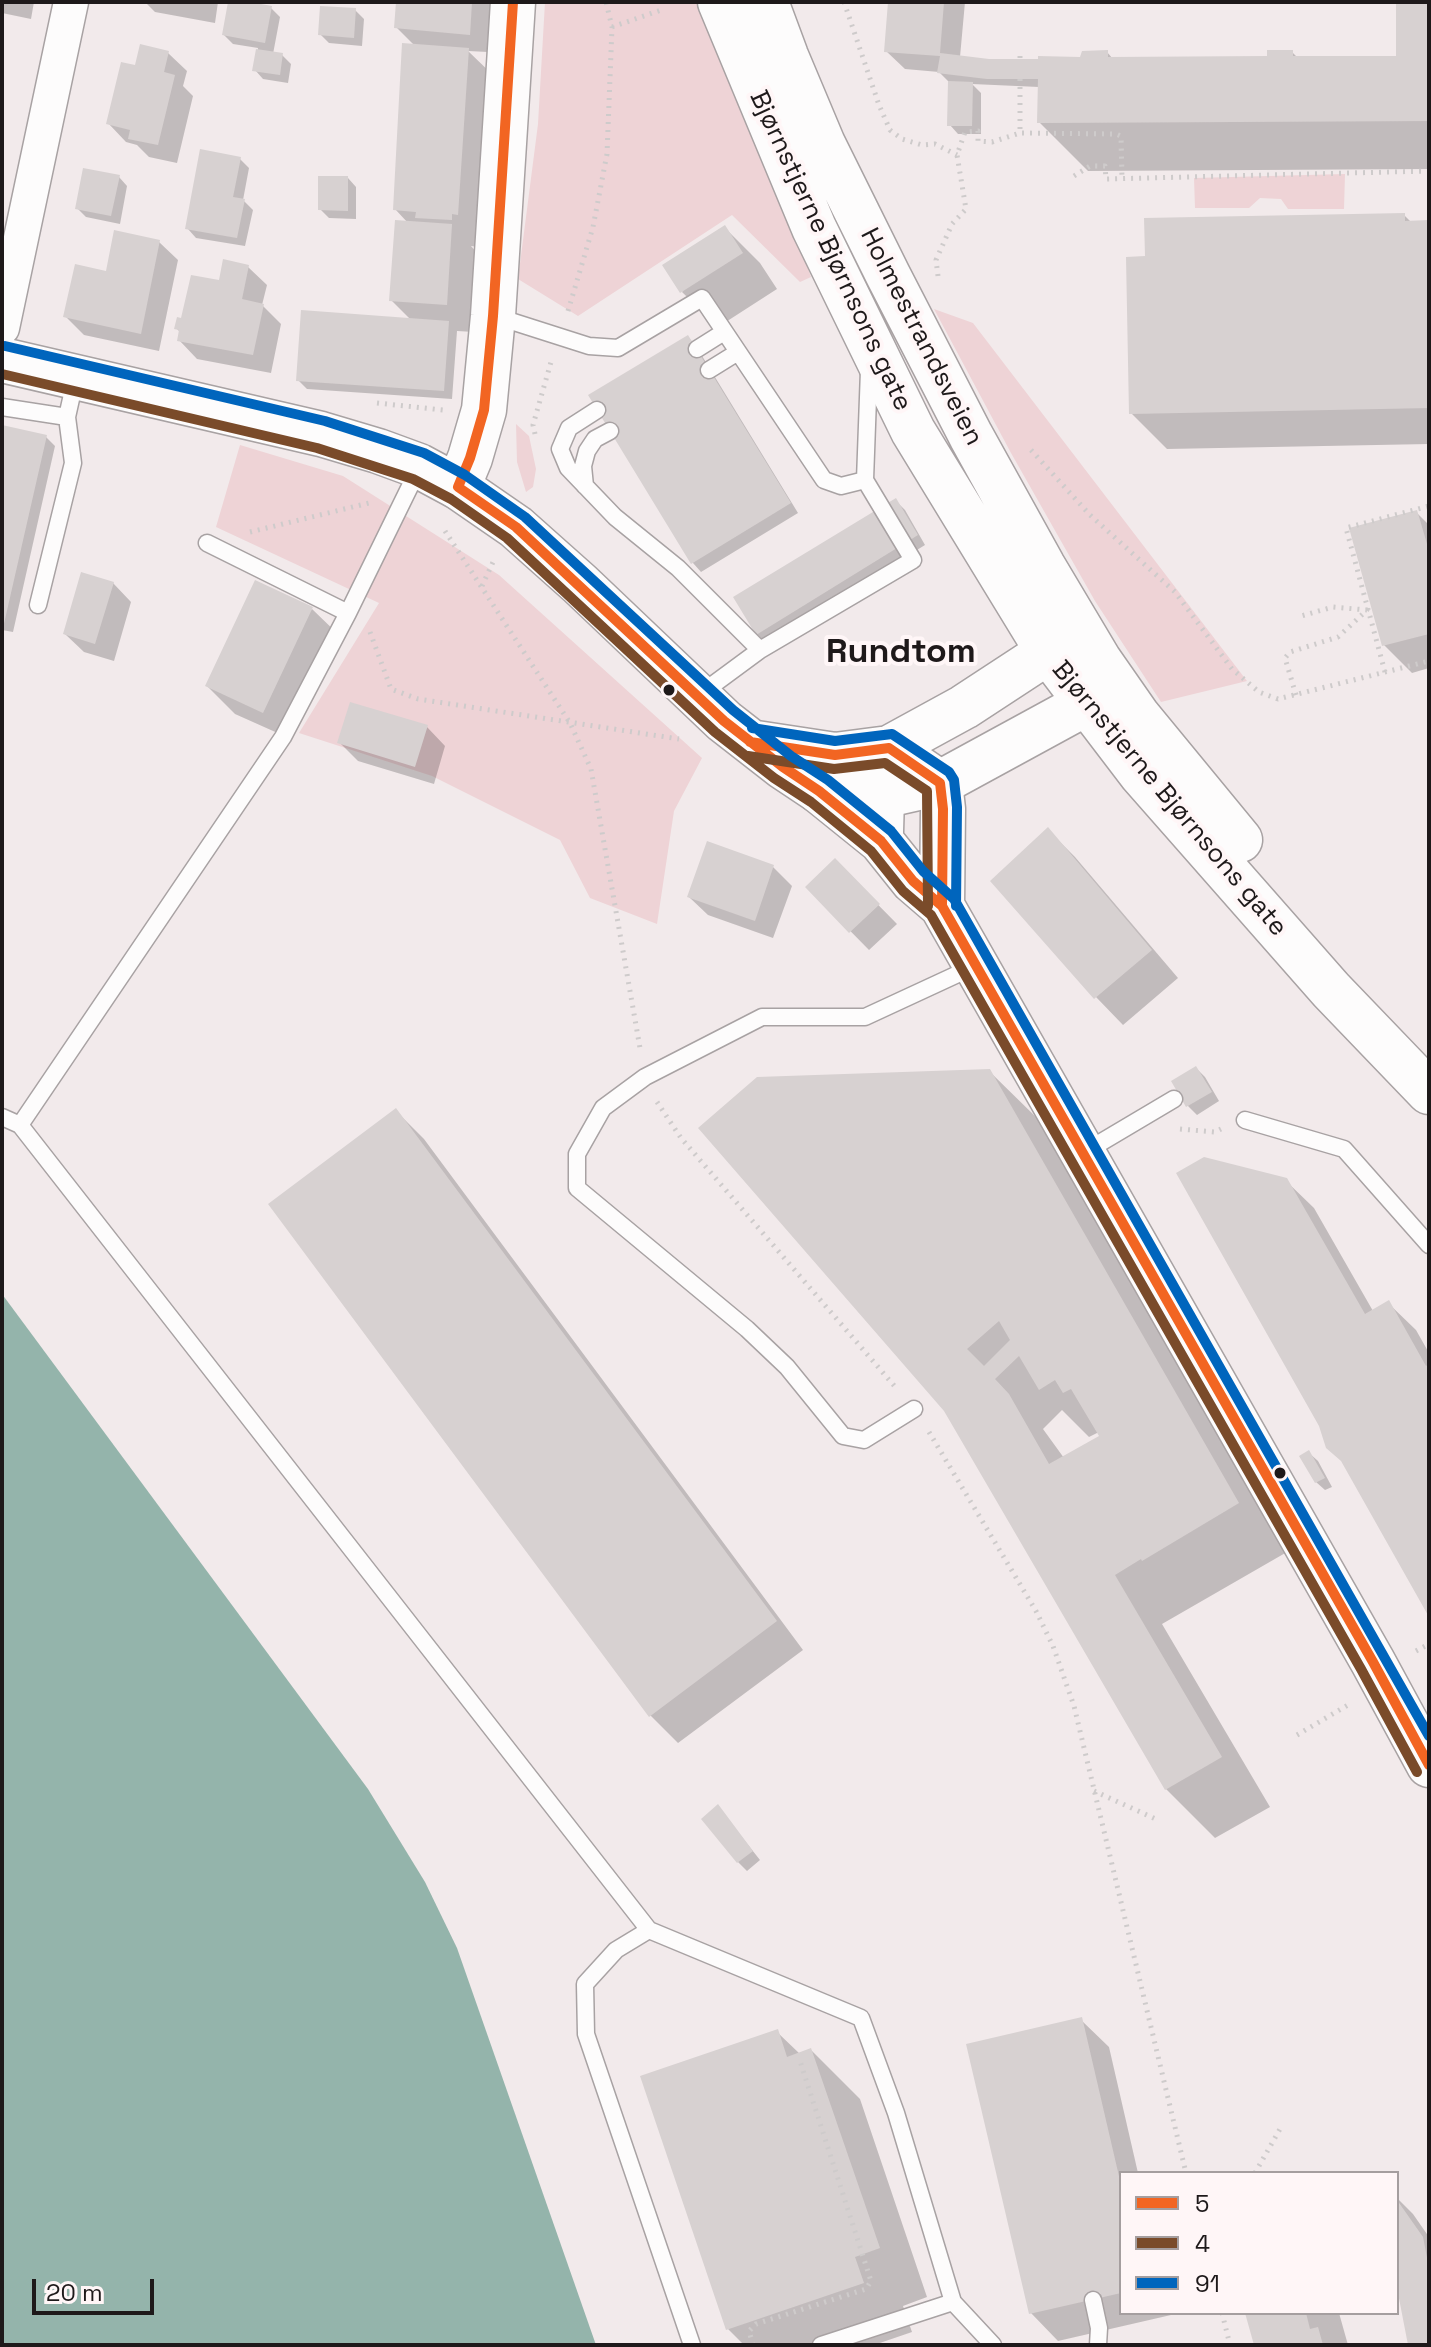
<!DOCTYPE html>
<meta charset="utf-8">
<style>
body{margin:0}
#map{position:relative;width:1431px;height:2347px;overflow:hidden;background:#f2eaeb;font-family:"Space Grotesk",sans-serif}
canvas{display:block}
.frame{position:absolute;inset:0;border:4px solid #1e191a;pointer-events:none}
.legend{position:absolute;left:1119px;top:2171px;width:280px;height:144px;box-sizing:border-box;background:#fff6f7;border:2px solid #a59e9f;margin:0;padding:10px 14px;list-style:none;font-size:24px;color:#1e191a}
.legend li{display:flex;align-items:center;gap:16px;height:40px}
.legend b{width:40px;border:2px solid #a59e9f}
.scale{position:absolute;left:32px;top:2279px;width:122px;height:36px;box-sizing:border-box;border:4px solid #1e191a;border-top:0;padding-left:10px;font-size:24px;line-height:28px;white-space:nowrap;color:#1e191a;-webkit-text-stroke:6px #fff6f7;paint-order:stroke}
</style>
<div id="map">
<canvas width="1431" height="2347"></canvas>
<div class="frame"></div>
<ul class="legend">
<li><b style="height:10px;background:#f26522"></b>5</li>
<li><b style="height:10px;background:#7a4b2a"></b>4</li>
<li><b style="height:10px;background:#0065bd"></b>91</li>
</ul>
<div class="scale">20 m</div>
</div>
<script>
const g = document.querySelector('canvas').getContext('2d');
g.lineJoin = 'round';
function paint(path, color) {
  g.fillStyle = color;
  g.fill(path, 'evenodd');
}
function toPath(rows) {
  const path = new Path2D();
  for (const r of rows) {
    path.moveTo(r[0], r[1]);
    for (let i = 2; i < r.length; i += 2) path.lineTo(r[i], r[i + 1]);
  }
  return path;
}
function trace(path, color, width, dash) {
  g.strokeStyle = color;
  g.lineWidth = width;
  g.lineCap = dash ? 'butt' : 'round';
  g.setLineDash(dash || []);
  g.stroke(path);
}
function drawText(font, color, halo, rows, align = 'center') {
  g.font = font + ' "Space Grotesk",sans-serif';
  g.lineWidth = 8;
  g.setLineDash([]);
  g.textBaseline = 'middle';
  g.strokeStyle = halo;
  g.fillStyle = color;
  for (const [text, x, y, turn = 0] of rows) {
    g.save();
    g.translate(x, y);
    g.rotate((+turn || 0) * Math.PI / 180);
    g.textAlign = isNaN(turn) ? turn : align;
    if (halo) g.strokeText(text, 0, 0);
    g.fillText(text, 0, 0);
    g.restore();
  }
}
paint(toPath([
 [545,2,706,2,773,166,811,277,800,282,732,215,578,316,518,279,538,124],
 [1345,174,1344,209,1288,209,1281,199,1260,198,1249,208,1195,208,1194,178],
 [934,309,973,323,1247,681,1161,702,1095,601,1011,453],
 [516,424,529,436,536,469,533,487,526,492,517,462],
 [240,445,343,476,499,575,702,758,674,811,657,924,590,898,560,840,432,776,299,733,379,603,216,527]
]), '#eed3d6');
paint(toPath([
 [2,1294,368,1789,425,1882,457,1948,596,2345,2,2345]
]), '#94b4ab');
paint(toPath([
 [2,2,34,2,31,19,2,13],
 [145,2,218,2,215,23,155,12],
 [230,2,271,8,280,17,273,54,282,55,291,64,288,83,263,79,255,70,258,48,233,44,224,35],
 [398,2,492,2,488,52,468,51,496,78,478,247,471,246,478,254,474,332,457,331,452,399,307,389,298,380,411,320,391,300,408,223,395,209,415,46,396,27],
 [890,2,965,2,960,57,989,61,1082,59,1107,52,1113,59,1269,58,1292,52,1298,58,1398,58,1398,2,1429,2,1429,169,1088,171,1039,122,1039,87,972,84,981,93,981,134,958,134,950,125,948,81,939,72,905,69,886,51],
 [355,10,364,19,362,46,329,43,320,34],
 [168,53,187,71,183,86,193,96,177,163,149,157,137,145,126,142,108,123,137,68],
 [240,159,249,168,243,200,253,210,245,246,196,238,188,229],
 [119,177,127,186,120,224,86,217,77,208],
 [348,178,356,187,356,219,329,218,320,209],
 [1404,215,1412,223,1429,222,1429,444,1167,449,1131,413],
 [724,227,760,263,777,289,718,327,682,292],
 [159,242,178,260,159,351,84,335,66,317,107,273],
 [248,267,267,285,262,305,281,324,271,373,197,359,179,340,180,332,176,328,220,282],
 [688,337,696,346,798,513,701,572,693,563],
 [2,427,46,437,55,446,13,632,2,630],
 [896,501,905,510,925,545,766,643,757,634],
 [1416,512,1429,525,1429,668,1412,673,1384,645],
 [113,583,131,602,114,661,84,652,65,634],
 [312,609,340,636,291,739,235,714,207,686],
 [427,727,445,746,434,784,358,761,339,742],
 [1048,830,1075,857,1178,978,1123,1025,1096,997],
 [835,861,897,924,869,950,808,888],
 [773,867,792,886,773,938,708,915,689,897],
 [1196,1068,1205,1077,1219,1101,1197,1115,1188,1106],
 [989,1071,1039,1120,1287,1552,1162,1624,1270,1807,1215,1838,1166,1789,945,1410],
 [1062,1410,1089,1437,1099,1432,1102,1437,1064,1458,1043,1429],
 [396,1111,424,1139,803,1650,678,1743,650,1715],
 [1285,1180,1314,1208,1373,1311,1388,1303,1416,1330,1429,1353,1429,1613],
 [1309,1453,1318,1461,1332,1487,1325,1490,1316,1482],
 [718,1807,760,1860,747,1871,738,1862],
 [1081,2020,1109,2047,1138,2173,1121,2173,1121,2313,1171,2313,1171,2315,1058,2341,1031,2313],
 [777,2032,800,2054,811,2050,860,2099,927,2297,903,2306,912,2332,874,2345,744,2345,728,2329],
 [1397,2198,1413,2214,1429,2237,1429,2345,1410,2345,1397,2277],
 [1247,2313,1339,2313,1348,2345,1256,2345]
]), '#0003');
paint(toPath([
 [228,2,250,2,272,6,265,43,222,35],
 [396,2,472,2,470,35,394,28],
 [888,2,944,2,940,53,989,59,1038,59,1038,56,1080,57,1082,51,1108,50,1108,57,1267,56,1267,50,1293,50,1293,56,1396,56,1396,2,1429,2,1429,121,1037,123,1038,79,987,79,937,73,940,56,884,52],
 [320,6,356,8,354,38,318,35],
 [402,43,469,48,458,215,452,214,452,220,415,218,416,212,393,210],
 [140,44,169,51,164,72,175,75,158,145,128,139,130,130,106,124,121,62,135,65],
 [256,49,283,53,280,75,252,71],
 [948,81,973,82,972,126,947,126],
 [200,149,241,157,233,197,245,199,237,238,185,229],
 [83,168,120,175,111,216,75,209],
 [318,176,348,176,348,211,318,210],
 [1405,213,1405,221,1429,220,1429,408,1129,414,1126,257,1145,256,1144,218],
 [395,220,452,224,447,305,389,301],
 [725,225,743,253,680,293,662,265],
 [114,230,160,240,141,334,63,317,75,264,106,271],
 [223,259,249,265,242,299,264,304,253,355,177,341,179,330,174,329,177,317,181,318,191,275,219,280],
 [301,310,449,321,444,391,296,381],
 [688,335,791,503,691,564,588,395],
 [2,425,47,435,3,628,2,628],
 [896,498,918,535,756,635,733,597],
 [1417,510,1427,544,1429,544,1429,634,1382,646,1349,528],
 [81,572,114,582,95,644,63,634],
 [255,580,313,607,263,713,205,686],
 [350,702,428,725,415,767,337,743],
 [1048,827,1152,950,1094,999,990,881],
 [707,841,774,865,755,921,687,897],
 [835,858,880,904,849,933,805,887],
 [1196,1066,1212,1092,1186,1107,1171,1081],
 [990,1069,1239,1503,1142,1561,1141,1559,1115,1575,1222,1757,1165,1790,944,1411,698,1128,757,1077],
 [999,1321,1010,1340,984,1366,967,1349],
 [1019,1356,1039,1390,1055,1380,1063,1393,1071,1389,1099,1436,1049,1464,1009,1394,995,1379],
 [396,1108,777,1621,649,1717,268,1204],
 [1204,1157,1287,1178,1365,1314,1389,1300,1426,1366,1429,1364,1429,1617,1341,1461,1326,1448,1319,1426,1176,1173],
 [1309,1450,1325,1478,1315,1483,1299,1456],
 [718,1804,753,1851,737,1863,701,1819],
 [1082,2017,1121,2185,1121,2293,1029,2314,966,2044],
 [778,2029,787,2057,811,2048,880,2248,855,2257,864,2283,726,2330,640,2076],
 [1397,2200,1423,2237,1429,2268,1429,2345,1408,2345,1397,2288],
 [1245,2313,1306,2313,1310,2329,1318,2327,1323,2345,1254,2345]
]), '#d7d1d1');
const lane = toPath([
 [495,316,589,346,618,348,702,298,824,480,841,486,865,480,913,560,760,650],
 [697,349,724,332],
 [709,370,738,352],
 [2,407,67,417],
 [597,410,569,428,560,449,568,468,615,517,678,568,760,650,699,695],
 [865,480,869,370],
 [585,486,583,466,587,451,595,439,610,431],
 [207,543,348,613],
 [38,605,73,463,67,417,75,381],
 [2,1117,20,1125,649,1930,861,2018,896,2113,953,2302,993,2345],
 [1245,1120,1344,1149,1429,1245],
 [20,1125,283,737,348,613,419,468],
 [1083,1153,1174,1099],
 [914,1409,864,1440,843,1436,787,1367,747,1329,577,1188,577,1154,603,1108,645,1077,762,1017,865,1017,973,967],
 [649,1930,616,1950,585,1984,586,2034,692,2345],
 [1093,2300,1099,2328,1098,2345],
 [821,2345,953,2302]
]);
const street = toPath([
 [2,328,71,2]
]);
const secondary = toPath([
 [458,487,470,458,484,410,493,316,513,2],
 [819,791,881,841,913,881,942,906,1373,1662,1429,1765],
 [881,832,882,796,889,748,940,783,943,809,942,906]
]);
const primary = toPath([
 [720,2,814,228,913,431,1048,652,1141,774,1331,990,1429,1092],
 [766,2,786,56,823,144,888,275,971,436,1043,566,1099,660,1138,716,1240,840],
 [2,360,321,434,378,451,419,466,458,487,516,527,580,584,724,721,783,767,819,791,882,796,940,783,1085,704,1099,660],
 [756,743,835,755,889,748,964,707,1048,652,1075,657]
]);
trace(lane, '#a8a2a3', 19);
trace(street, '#a8a2a3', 37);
trace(secondary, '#a8a2a3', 47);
trace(primary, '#a8a2a3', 47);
trace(toPath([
 [844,2,879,105,890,130,902,139,922,145,935,144,957,155],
 [612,27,664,9],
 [1020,56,1020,59],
 [1020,79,1020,133,1116,134,1121,136,1122,179],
 [1074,176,1090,166,1105,166,1106,179,1429,171],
 [938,276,936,260,952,224,966,209,957,155,965,132,978,131,978,141,992,142,1020,133],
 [568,311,593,227,607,154,612,27,606,2],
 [377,403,443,410],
 [535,434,533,425,551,362],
 [1031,450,1090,515,1175,592,1232,669,1259,692,1278,699,1429,661],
 [445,531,570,723,591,769,640,1048],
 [250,532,369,503],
 [482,586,493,562],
 [370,632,391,689,418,699,679,739],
 [1385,672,1346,528,1429,506],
 [1296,695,1285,658,1290,652,1338,637,1367,610,1333,607,1301,616],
 [657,1102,681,1138,897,1389],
 [1180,1129,1215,1132,1221,1129],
 [929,1432,1036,1611,1053,1646,1074,1706,1186,2173],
 [1416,1651,1429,1644],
 [1297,1735,1348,1705],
 [1094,1791,1158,1820],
 [1255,2173,1280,2129],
 [1222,2313,1230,2345],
 [753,2345,749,2331,756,2324,866,2289,871,2281,799,2058]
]), '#cecbcb', 5, [2, 6]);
trace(lane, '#fdfcfc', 16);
trace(street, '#fdfcfc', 34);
trace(secondary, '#fdfcfc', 44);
trace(primary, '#fdfcfc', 44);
trace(toPath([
 [513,2,493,316,484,410,470,458,458,487,516,527,724,721,783,767,819,791,881,841,913,881,942,906,1373,1662,1429,1765],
 [750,742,835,755,889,748,940,783,943,809,942,906]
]), '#f26522', 10);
trace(toPath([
 [2,374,317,448,413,479,451,499,507,538,715,732,774,778,811,802,871,851,903,891,931,915,1361,1669,1417,1772],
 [748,756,834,769,885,763,927,791,928,906]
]), '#7a4b2a', 10);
trace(toPath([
 [5,346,325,421,424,453,465,475,525,517,733,710,791,756,828,780,891,831,923,871,954,899,1429,1736],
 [752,728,835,741,892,734,949,772,954,780,957,807,956,906]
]), '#0065bd', 10);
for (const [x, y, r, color] of [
 [669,690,7,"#1e191a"],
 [1280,1473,7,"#1e191a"]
]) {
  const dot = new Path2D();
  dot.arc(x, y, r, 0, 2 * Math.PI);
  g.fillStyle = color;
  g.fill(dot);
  trace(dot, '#fff6f7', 3);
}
drawText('26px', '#1e191a', '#fff6f7', [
 ["Bjørnstjerne Bjørnsons gate",830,251,65],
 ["Holmestrandsveien",921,337,63],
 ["Bjørnstjerne Bjørnsons gate",1169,799,50]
]);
drawText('bold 34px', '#1e191a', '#fff6f7', [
 ["Rundtom",901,653]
]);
</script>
